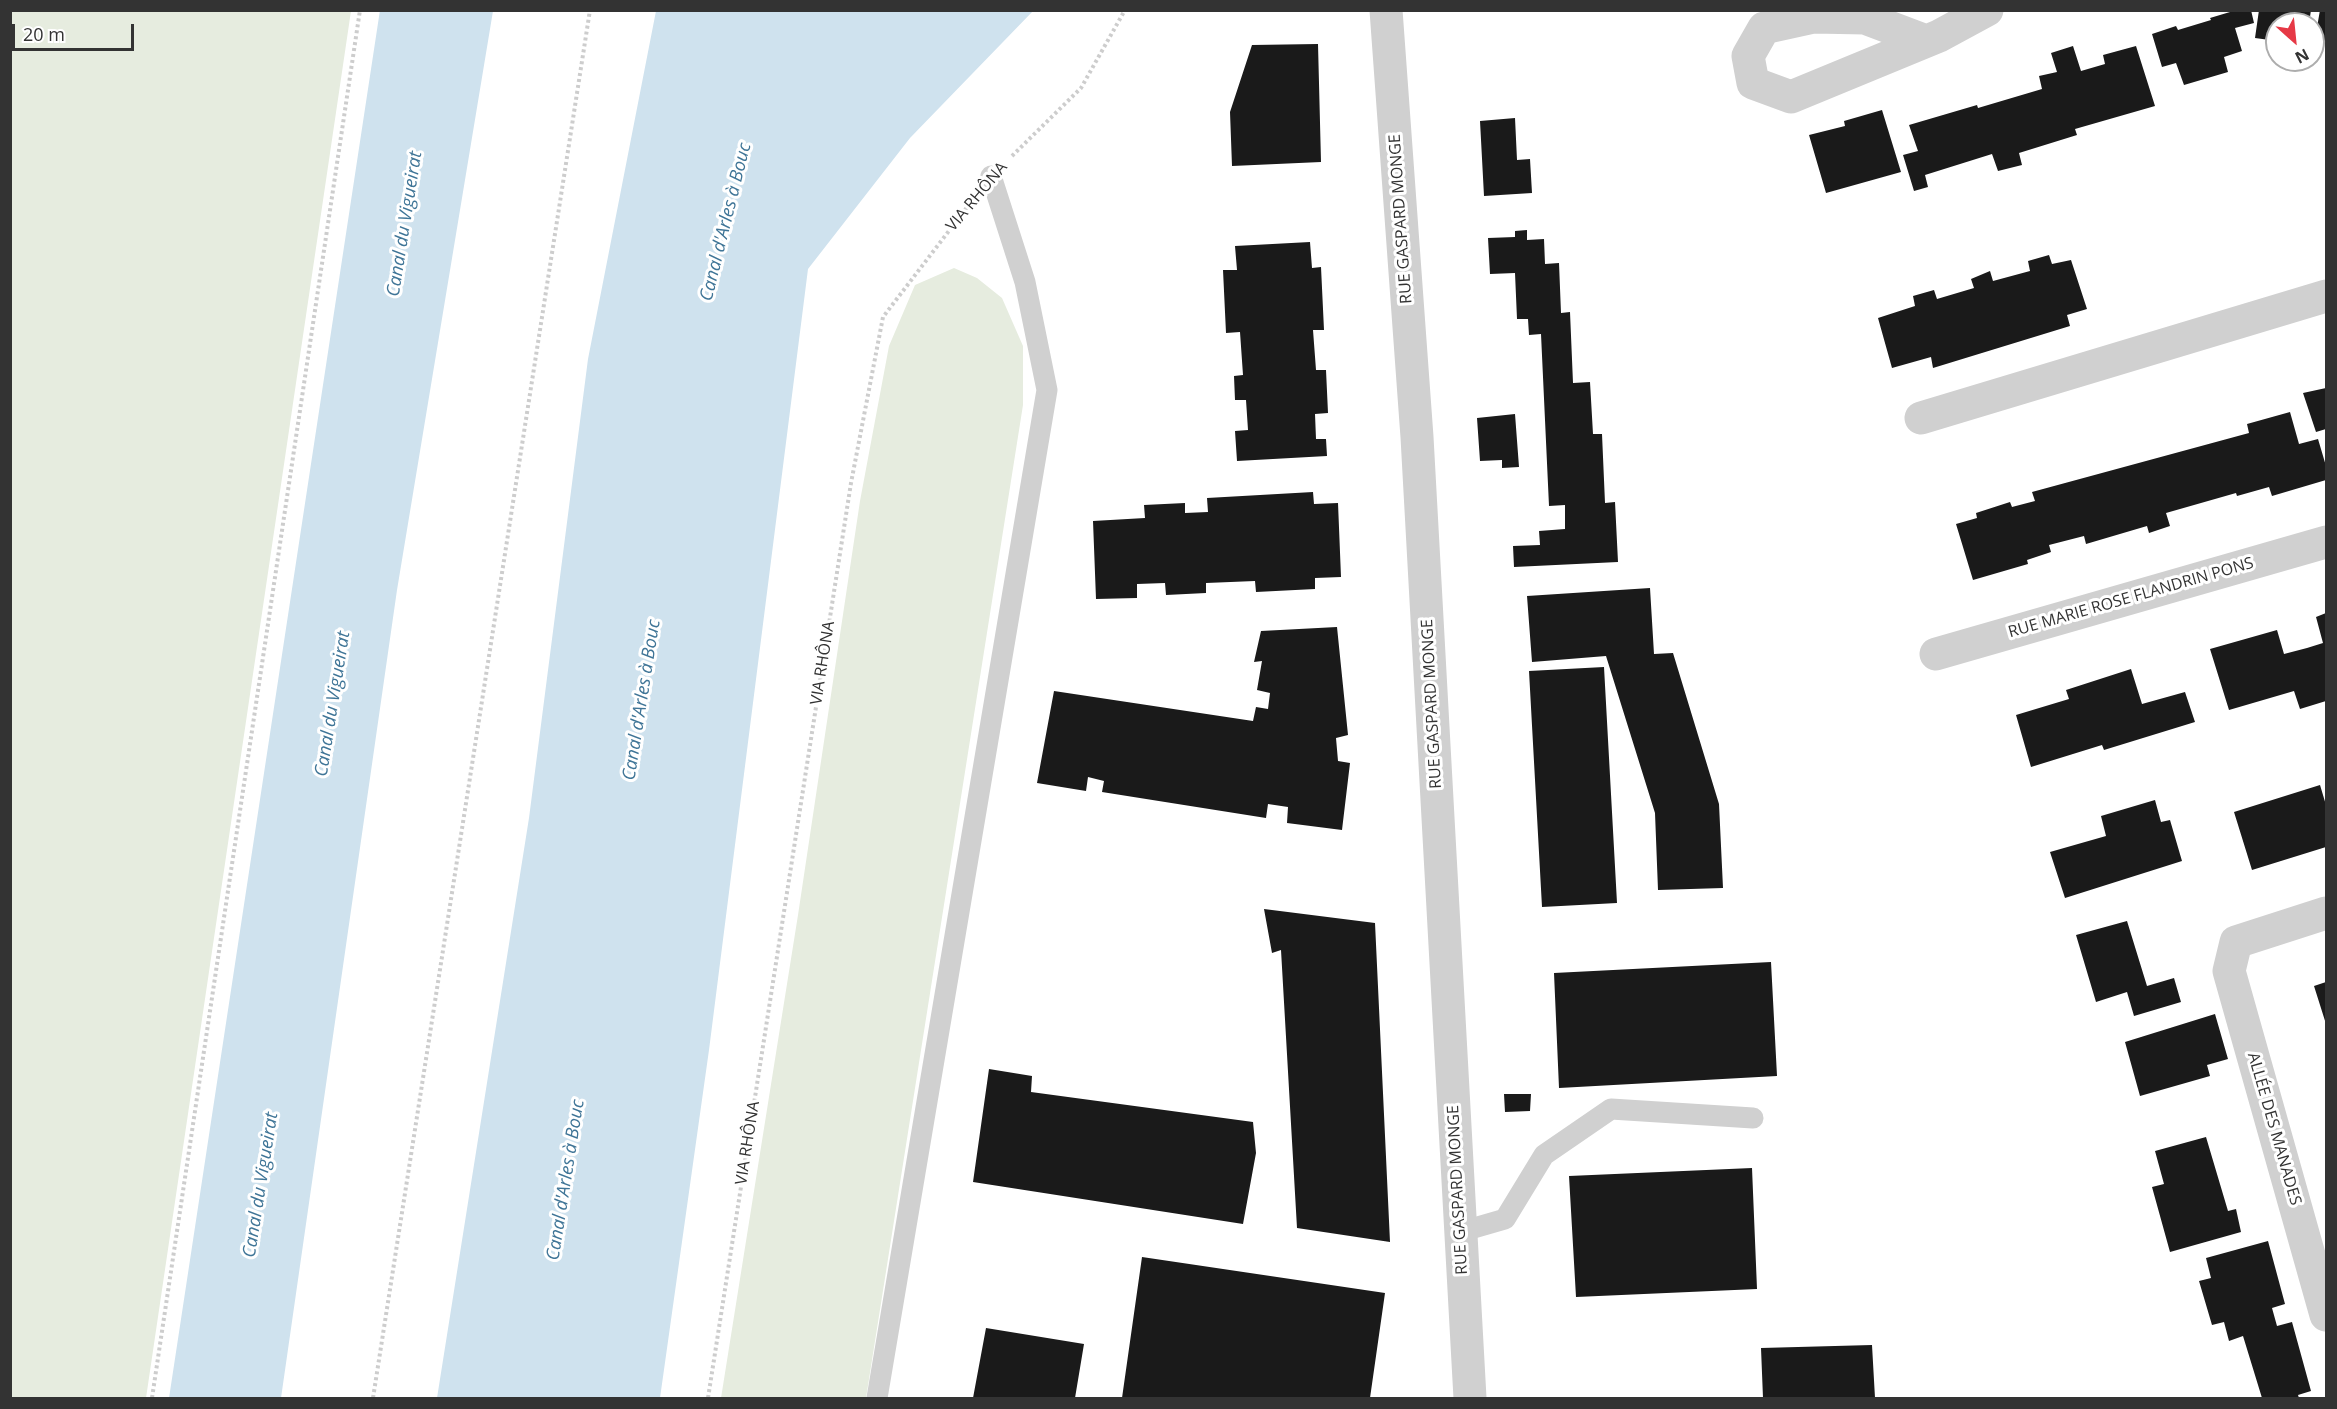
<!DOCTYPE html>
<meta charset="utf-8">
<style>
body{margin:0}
#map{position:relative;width:2337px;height:1409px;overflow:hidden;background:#fff;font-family:"Open Sans",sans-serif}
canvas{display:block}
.frame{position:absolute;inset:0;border:12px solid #333;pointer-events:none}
.north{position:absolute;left:2265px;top:12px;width:60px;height:60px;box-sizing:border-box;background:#fff;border:2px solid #adadad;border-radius:50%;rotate:153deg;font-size:16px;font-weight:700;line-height:24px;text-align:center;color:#333}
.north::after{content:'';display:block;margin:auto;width:21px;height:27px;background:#e63946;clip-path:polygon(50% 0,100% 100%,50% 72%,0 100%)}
.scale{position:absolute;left:12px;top:24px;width:122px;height:27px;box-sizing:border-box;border:3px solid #333;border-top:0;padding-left:8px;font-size:18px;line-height:21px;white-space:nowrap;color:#333;-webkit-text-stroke:4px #fff;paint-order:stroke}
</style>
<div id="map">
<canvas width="2337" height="1409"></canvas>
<div class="frame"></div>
<div class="north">N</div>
<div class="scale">20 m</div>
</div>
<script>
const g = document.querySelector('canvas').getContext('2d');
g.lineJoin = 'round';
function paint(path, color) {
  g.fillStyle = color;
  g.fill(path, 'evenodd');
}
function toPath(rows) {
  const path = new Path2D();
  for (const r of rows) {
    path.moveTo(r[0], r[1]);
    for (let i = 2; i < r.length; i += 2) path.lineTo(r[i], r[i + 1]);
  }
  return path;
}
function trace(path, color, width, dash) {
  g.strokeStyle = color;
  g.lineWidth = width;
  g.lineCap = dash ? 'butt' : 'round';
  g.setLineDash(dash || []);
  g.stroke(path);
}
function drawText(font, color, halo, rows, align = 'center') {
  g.font = font + ' "Open Sans",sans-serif';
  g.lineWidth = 6;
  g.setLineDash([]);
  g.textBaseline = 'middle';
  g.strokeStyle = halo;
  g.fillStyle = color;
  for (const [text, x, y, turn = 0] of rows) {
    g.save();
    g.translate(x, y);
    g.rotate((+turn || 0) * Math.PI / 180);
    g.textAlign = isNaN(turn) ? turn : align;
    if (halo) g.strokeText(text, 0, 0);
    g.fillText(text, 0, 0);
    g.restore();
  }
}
paint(toPath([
 [10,11,351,11,146,1398,11,1398],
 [954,268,977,278,1002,298,1023,346,1023,405,866,1398,721,1398,798,915,860,501,889,346,915,285]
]), '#e6ecdf');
paint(toPath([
 [380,10,493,11,397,590,281,1398,169,1398],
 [656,11,1033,11,910,138,808,269,709,1050,660,1398,437,1398,529,818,588,359]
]), '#cfe2ee');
paint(toPath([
 [2230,10,2251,10,2254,23,2235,28,2242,51,2224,57,2228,72,2184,85,2176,63,2162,67,2152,34,2176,26,2178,30,2211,20,2210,18,2230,12],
 [2259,10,2311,10,2309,24,2277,24,2277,41,2255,38],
 [2320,10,2326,10,2326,41,2315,39],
 [1318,44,1321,162,1232,166,1230,112,1252,45],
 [2073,46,2081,71,2105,64,2103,55,2136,46,2155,106,2075,129,2077,135,2019,153,2022,165,1998,171,1992,154,1925,175,1928,187,1914,191,1903,155,1918,151,1909,125,1977,105,1978,108,2042,89,2039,76,2057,72,2051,53],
 [1882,110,1901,172,1826,193,1809,135,1845,126,1844,121],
 [1515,118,1517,160,1530,159,1532,193,1484,196,1480,121],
 [1527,230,1527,240,1544,239,1545,264,1559,263,1561,313,1570,312,1573,383,1590,382,1593,434,1602,434,1605,503,1615,502,1618,562,1514,567,1513,546,1540,545,1539,531,1565,529,1565,505,1549,506,1541,334,1529,335,1528,319,1517,319,1515,273,1490,274,1488,238,1515,237,1515,231],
 [1310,242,1312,268,1321,267,1324,330,1313,330,1316,370,1326,370,1328,413,1315,414,1316,439,1326,439,1327,456,1237,461,1235,431,1248,430,1246,400,1235,400,1234,376,1243,375,1240,332,1226,333,1223,270,1237,270,1235,246],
 [2049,255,2052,264,2071,260,2087,309,2067,315,2070,326,1933,368,1931,357,1892,368,1878,318,1915,306,1913,296,1934,290,1937,299,1974,288,1971,279,1990,271,1993,281,2030,271,2028,261],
 [2326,388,2326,429,2316,432,2303,393],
 [2290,412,2299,444,2318,439,2326,466,2326,480,2272,496,2269,487,2237,496,2236,493,2166,513,2170,526,2149,533,2147,526,2086,544,2084,536,2049,545,2051,552,2027,560,2028,564,1973,580,1956,524,1977,518,1976,513,2010,502,2012,507,2035,501,2032,492,2249,433,2247,424],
 [1515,414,1519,467,1502,468,1502,460,1480,461,1477,418],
 [1313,492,1314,504,1338,503,1341,577,1315,578,1315,589,1256,592,1255,581,1206,583,1206,593,1166,595,1165,583,1137,584,1137,598,1096,599,1093,521,1145,518,1144,505,1185,503,1185,513,1208,512,1207,498],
 [1650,588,1654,654,1673,653,1719,804,1723,888,1658,890,1655,813,1606,656,1532,662,1527,596],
 [2326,613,2326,701,2300,709,2294,691,2229,710,2210,649,2277,630,2284,654,2307,648,2323,643,2316,617],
 [1337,627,1348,735,1336,738,1338,761,1350,763,1342,830,1287,823,1288,807,1268,804,1266,818,1102,792,1104,781,1088,777,1086,791,1037,783,1054,691,1253,721,1256,707,1268,709,1270,693,1257,690,1262,661,1254,662,1261,631],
 [1604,667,1617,903,1542,907,1529,671],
 [2131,669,2142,704,2185,692,2195,722,2104,750,2102,745,2031,767,2016,715,2069,699,2066,690],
 [2320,785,2326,805,2326,847,2252,870,2234,812],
 [2155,800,2161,822,2170,820,2182,861,2065,898,2050,852,2106,836,2101,816],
 [1264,909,1375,923,1390,1242,1297,1228,1281,950,1272,953],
 [2127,921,2147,986,2174,978,2181,1002,2134,1016,2127,992,2096,1002,2076,935],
 [1771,962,1777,1076,1559,1088,1554,973],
 [2326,982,2326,1024,2314,986],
 [2215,1014,2228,1059,2207,1065,2210,1076,2140,1096,2125,1042],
 [989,1069,1032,1076,1031,1092,1253,1122,1256,1153,1243,1224,973,1182],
 [1504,1094,1531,1094,1530,1111,1505,1112],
 [2206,1137,2228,1211,2236,1209,2241,1232,2170,1252,2152,1187,2164,1184,2155,1151],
 [1752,1168,1757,1289,1576,1297,1569,1176],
 [2268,1241,2285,1304,2272,1308,2277,1326,2292,1322,2311,1391,2298,1395,2299,1398,2262,1398,2243,1336,2229,1341,2224,1322,2212,1325,2199,1281,2211,1278,2206,1258],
 [1142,1257,1385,1293,1370,1398,1122,1398],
 [986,1328,1084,1344,1075,1398,973,1398],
 [1872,1345,1875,1398,1763,1398,1761,1348]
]), '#1a1a1a');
trace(toPath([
 [1012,156,1081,88,1125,10],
 [152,1398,360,10],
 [373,1398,590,10],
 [708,1398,851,483,883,317,968,206]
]), '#cdcdcd', 4, [3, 3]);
trace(toPath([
 [1460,1232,1505,1219,1544,1155,1611,1109,1753,1118],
 [877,1398,1047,390,1025,282,991,176]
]), '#d0d0d0', 21);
trace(toPath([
 [1926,41,1865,18,1814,17,1764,28,1748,56,1753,83,1791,97,1939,36,1987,10],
 [1921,418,2326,296],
 [1936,654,2326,542],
 [2326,913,2236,942,2229,971,2326,1315]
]), '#d0d0d0', 33);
trace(toPath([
 [1386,10,1417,437,1470,1398]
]), '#d0d0d0', 33);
drawText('16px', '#333', '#fff', [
 ["VIA RHÔNA",977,197,-50],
 ["RUE GASPARD MONGE",1401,219,-94],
 ["RUE MARIE ROSE FLANDRIN PONS",2131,598,-16],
 ["VIA RHÔNA",823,663,-81],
 ["RUE GASPARD MONGE",1432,704,-93],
 ["ALLÉE DES MANADES",2274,1129,74],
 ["VIA RHÔNA",748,1143,-81],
 ["RUE GASPARD MONGE",1458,1190,-93]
]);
drawText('italic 18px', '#3f7597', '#fff', [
 ["Canal d'Arles à Bouc",726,222,-76],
 ["Canal du Vigueirat",405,224,-81],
 ["Canal d'Arles à Bouc",642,700,-81],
 ["Canal du Vigueirat",333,704,-81],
 ["Canal d'Arles à Bouc",566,1180,-81],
 ["Canal du Vigueirat",261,1185,-81]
]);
</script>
